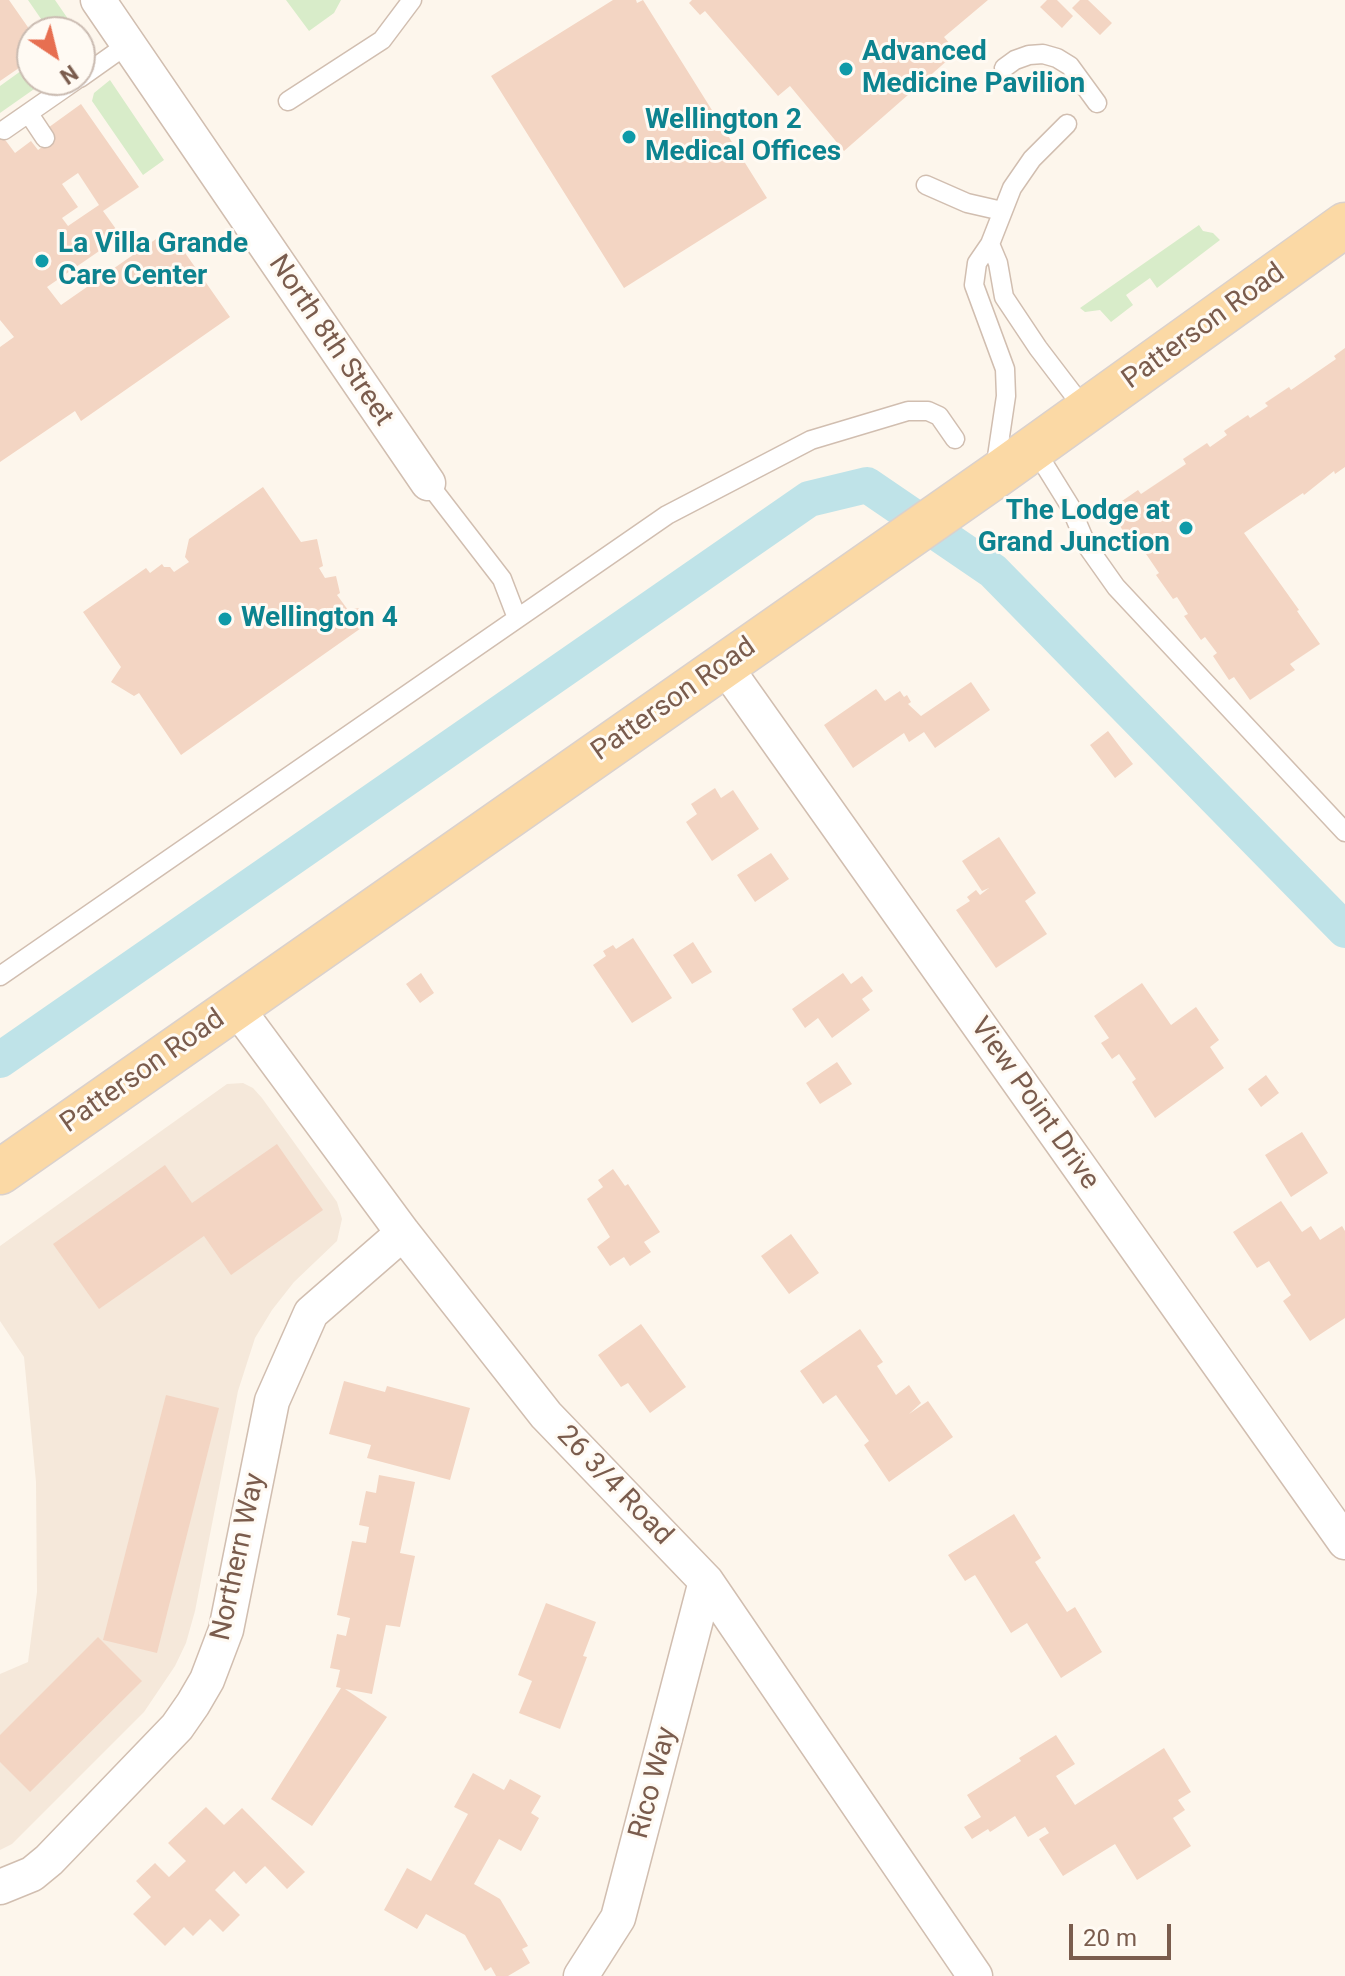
<!DOCTYPE html>
<style>
body{margin:0}
#map{position:relative;width:1345px;height:1976px;overflow:hidden;background:#fdf6ec;font-family:Roboto,sans-serif}
canvas{display:block}
.north{position:absolute;left:16px;top:16px;width:80px;height:80px;box-sizing:border-box;background:#fffaf3;border:2px solid #cabbb1;border-radius:50%;rotate:145deg;font-size:22px;font-weight:700;line-height:32px;text-align:center;color:#7a5c4d}
.north::after{content:'';display:block;margin:auto;width:28px;height:36px;background:#e76f51;clip-path:polygon(50% 0,100% 100%,50% 72%,0 100%)}
.scale{position:absolute;left:1069px;top:1924px;width:102px;height:36px;box-sizing:border-box;border:4px solid #7a5c4d;border-top:0;padding-left:10px;font-size:24px;line-height:28px;white-space:nowrap;color:#7a5c4d;-webkit-text-stroke:6px #fffaf3;paint-order:stroke}
</style>
<div id="map">
<canvas width="1345" height="1976"></canvas>
<div class="north">N</div>
<div class="scale">20 m</div>
</div>
<script>
const g = document.querySelector('canvas').getContext('2d');
g.lineJoin = 'round';
function paint(path, color) {
  g.fillStyle = color;
  g.fill(path, 'evenodd');
}
function toPath(rows) {
  const path = new Path2D();
  for (const r of rows) {
    path.moveTo(r[0], r[1]);
    for (let i = 2; i < r.length; i += 2) path.lineTo(r[i], r[i + 1]);
  }
  return path;
}
function trace(path, color, width, dash) {
  g.strokeStyle = color;
  g.lineWidth = width;
  g.lineCap = dash ? 'butt' : 'round';
  g.setLineDash(dash || []);
  g.stroke(path);
}
function drawText(font, color, halo, rows, align = 'center') {
  g.font = font + ' Roboto,sans-serif';
  g.lineWidth = 6;
  g.setLineDash([]);
  g.textBaseline = 'middle';
  g.strokeStyle = halo;
  g.fillStyle = color;
  for (const [text, x, y, turn = 0] of rows) {
    g.save();
    g.translate(x, y);
    g.rotate((+turn || 0) * Math.PI / 180);
    g.textAlign = isNaN(turn) ? turn : align;
    if (halo) g.strokeText(text, 0, 0);
    g.fillText(text, 0, 0);
    g.restore();
  }
}
paint(toPath([
 [243,1083,253,1088,262,1098,337,1202,342,1219,337,1241,294,1282,272,1310,255,1338,238,1391,195,1611,186,1643,175,1666,144,1712,12,1844,0,1850,0,1674,28,1662,37,1592,36,1482,24,1357,0,1321,0,1246,227,1084]
]), '#f5e8da');
paint(toPath([
 [28,0,55,0,77,32,50,32],
 [286,0,341,0,334,13,309,31],
 [32,63,32,80,47,80,0,113,0,86],
 [110,80,164,160,143,175,92,101,94,93],
 [1199,225,1203,231,1213,233,1220,240,1157,288,1150,278,1126,295,1133,305,1111,322,1100,310,1085,312,1080,308]
]), '#d8ecc9');
trace(toPath([
 [0,1060,809,499,867,485,993,571,1345,930]
]), '#bfe3e8', 36);
paint(toPath([
 [0,0,9,0,32,33,32,59,0,81],
 [613,0,636,0,637,3,643,0,767,198,624,288,491,76],
 [692,0,988,0,944,37,957,52,844,151,790,86,778,96,705,11,700,15,689,3],
 [1047,0,1057,0,1073,16,1062,28,1040,7],
 [1080,0,1088,0,1112,23,1100,35,1072,8],
 [81,104,139,187,103,211,121,236,47,287,61,305,169,230,230,317,81,421,75,411,0,462,0,347,14,337,0,320,0,139,3,137,15,153,31,141,38,150,52,140,45,130],
 [78,173,99,205,68,226,62,218,78,207,62,184],
 [1345,348,1345,467,1335,474,1334,471,1304,495,1303,493,1244,533,1299,610,1297,611,1320,644,1290,664,1295,670,1250,700,1234,677,1229,680,1213,656,1217,653,1205,637,1201,640,1184,616,1188,614,1177,597,1173,599,1156,575,1159,573,1133,535,1128,538,1109,510,1138,490,1141,494,1186,464,1183,459,1207,443,1210,447,1227,435,1224,431,1248,415,1250,418,1268,406,1265,403,1289,387,1291,390,1336,359,1334,356],
 [263,487,301,542,317,539,323,566,319,568,325,578,336,576,340,593,337,595,348,610,359,608,364,626,181,755,139,693,134,696,111,682,121,667,83,612,146,568,150,573,162,564,164,567,170,567,174,572,189,562,185,557,189,539],
 [971,682,990,710,935,748,924,732,909,742,904,733,853,768,824,725,876,689,885,701,900,691,904,697,907,695,911,702,908,704,921,716],
 [1108,731,1133,764,1115,778,1090,745],
 [715,788,721,798,733,790,759,829,712,861,686,822,697,814,691,804],
 [999,837,1036,893,1025,901,1047,934,996,968,956,910,970,901,967,897,976,890,980,895,989,888,982,891,962,861],
 [771,853,789,879,755,902,737,875],
 [633,938,672,998,632,1023,593,965,606,956,603,951,613,945,616,949],
 [693,942,712,972,692,984,673,955],
 [421,973,434,993,420,1003,406,984],
 [843,973,851,984,862,976,873,991,862,999,870,1010,832,1038,818,1018,805,1028,792,1009],
 [1142,983,1171,1025,1196,1007,1219,1040,1210,1047,1224,1068,1155,1118,1132,1082,1136,1079,1119,1054,1112,1059,1101,1043,1109,1038,1094,1016],
 [837,1062,852,1084,820,1104,806,1083],
 [1266,1075,1279,1093,1261,1107,1248,1089],
 [1302,1132,1328,1173,1291,1197,1265,1155],
 [277,1144,323,1210,231,1275,204,1236,99,1309,53,1244,165,1165,192,1203],
 [613,1169,625,1186,628,1184,660,1232,644,1242,651,1252,630,1266,624,1257,610,1266,597,1247,610,1237,587,1199,603,1187,598,1180],
 [1281,1201,1302,1232,1311,1226,1320,1240,1342,1226,1345,1231,1345,1318,1310,1341,1283,1301,1291,1295,1269,1261,1257,1268,1233,1232],
 [791,1234,819,1273,789,1294,761,1256],
 [641,1324,686,1387,650,1413,628,1383,621,1387,598,1355],
 [860,1329,883,1362,877,1366,896,1395,909,1385,921,1403,909,1414,928,1401,953,1437,889,1482,864,1445,869,1441,836,1395,823,1404,800,1371],
 [344,1381,385,1392,387,1386,470,1408,450,1480,367,1458,371,1445,329,1434],
 [166,1395,219,1408,157,1653,103,1640],
 [379,1475,415,1482,400,1553,415,1556,400,1627,386,1625,372,1694,345,1689,387,1717,312,1826,271,1799,341,1688,336,1687,340,1670,330,1668,337,1634,346,1636,350,1618,337,1615,352,1541,366,1543,369,1527,359,1525,366,1491,376,1493],
 [1014,1514,1041,1558,1035,1562,1067,1612,1075,1607,1102,1652,1061,1678,1027,1623,1011,1633,975,1575,965,1581,948,1555],
 [546,1603,596,1622,583,1656,587,1657,560,1729,519,1713,532,1681,518,1675],
 [98,1637,142,1681,30,1792,0,1762,0,1735],
 [1056,1735,1075,1764,1056,1776,1075,1805,1164,1748,1191,1792,1178,1800,1185,1810,1173,1818,1191,1846,1137,1880,1115,1844,1063,1876,1039,1839,1049,1833,1045,1827,1028,1837,1015,1816,990,1832,988,1829,972,1839,964,1827,981,1817,967,1795,1021,1761,1019,1758],
 [473,1773,504,1790,510,1779,541,1796,531,1813,539,1818,521,1851,499,1839,474,1884,500,1899,528,1946,522,1949,530,1963,508,1976,496,1976,491,1967,485,1971,465,1935,426,1914,417,1929,384,1910,407,1868,431,1881,468,1814,454,1807],
 [206,1807,224,1825,242,1808,305,1872,287,1889,265,1866,246,1884,234,1871,215,1890,240,1915,223,1932,210,1919,193,1936,184,1927,165,1946,133,1914,151,1897,136,1881,155,1863,169,1877,186,1861,168,1843]
]), '#f3d5c3');
const service = toPath([
 [1004,68,1015,60,1029,55,1043,54,1057,58,1070,66,1097,103],
 [80,78,128,44],
 [288,101,382,40,412,0],
 [29,114,45,138],
 [4,130,76,80],
 [926,185,967,203,1002,211],
 [990,244,998,263,1004,297,1038,348,1086,411],
 [1034,448,1070,506,1087,546,1116,587,1345,832],
 [995,470,1006,396,1005,369,974,285,977,263,990,244,1012,188,1032,159,1067,124],
 [428,483,502,579,517,618],
 [0,976,667,515,811,440,908,411,928,411,939,416,955,439]
]);
const minor = toPath([
 [98,0,428,483],
 [724,665,1345,1542],
 [236,1007,403,1233,546,1415,706,1581,975,1976],
 [0,1887,32,1874,49,1860,177,1727,193,1704,207,1680,226,1630,272,1401,311,1313,403,1233],
 [581,1976,618,1918,706,1581]
]);
const primary = toPath([
 [0,1172,995,476,1345,225]
]);
trace(service, '#d1beb0', 21);
trace(minor, '#d1beb0', 37);
trace(primary, '#dad1cd', 47);
trace(service, '#fff', 18);
trace(minor, '#fff', 34);
trace(primary, '#fbd9a5', 44);
for (const [x, y, r, color] of [
 [846,69,8,"#0f9aa8"],
 [629,137,8,"#0f9aa8"],
 [42,261,8,"#0f9aa8"],
 [1186,528,8,"#0f9aa8"],
 [225,619,8,"#0f9aa8"]
]) {
  const dot = new Path2D();
  dot.arc(x, y, r, 0, 2 * Math.PI);
  g.fillStyle = color;
  g.fill(dot);
  trace(dot, '#fffaf3', 3);
}
drawText('bold 28px', '#0d838f', '#fffaf3', [
 ["Advanced",862,53],
 ["Medicine Pavilion",862,85],
 ["Wellington 2",645,121],
 ["Medical Offices",645,153],
 ["La Villa Grande",58,245],
 ["Care Center",58,277],
 ["The Lodge at",1170,512,"right"],
 ["Grand Junction",1170,544,"right"],
 ["Wellington 4",241,619]
], 'left');
drawText('28px', '#7a5c4d', '#fffaf3', [
 ["Patterson Road",1204,327,-36],
 ["North 8th Street",330,341,56],
 ["Patterson Road",674,700,-35],
 ["Patterson Road",143,1072,-35],
 ["View Point Drive",1034,1104,55],
 ["26 3/4 Road",614,1486,46],
 ["Northern Way",239,1557,-78],
 ["Rico Way",654,1783,-75]
]);
</script>
